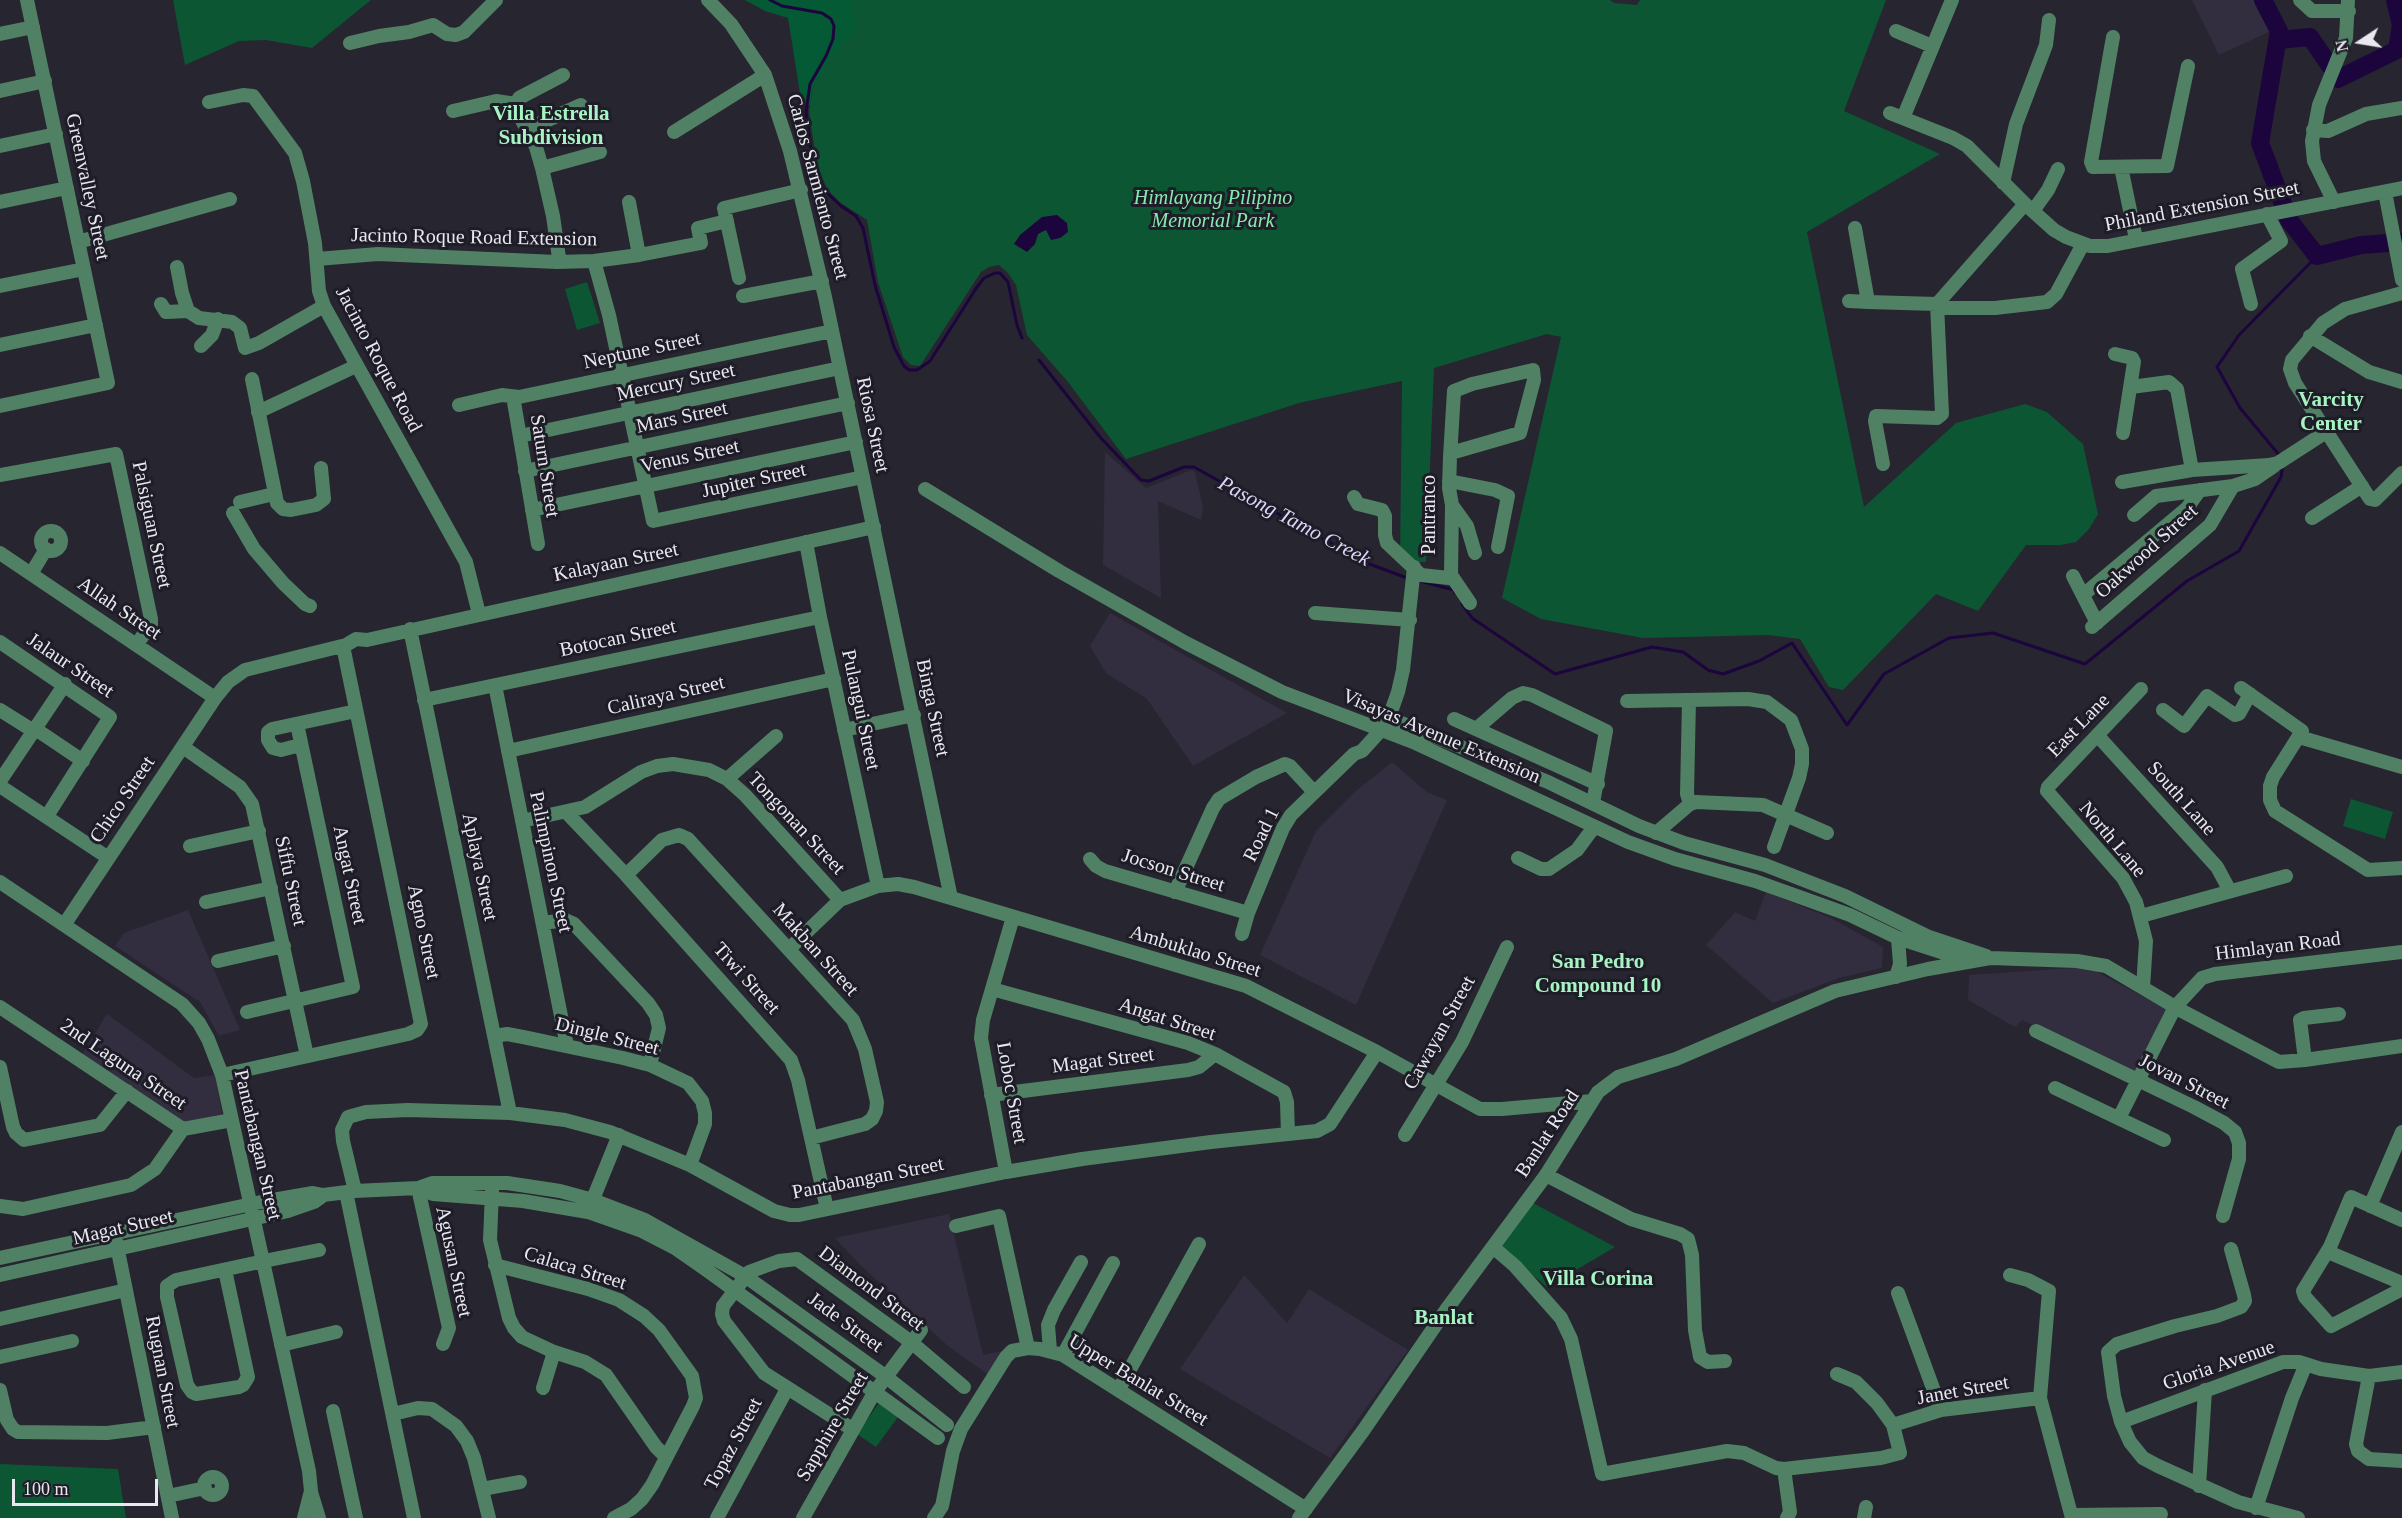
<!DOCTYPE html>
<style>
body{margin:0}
#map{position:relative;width:2402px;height:1518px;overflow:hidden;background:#272530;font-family:Georgia,serif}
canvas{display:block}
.north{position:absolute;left:2330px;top:12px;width:60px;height:60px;-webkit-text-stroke:4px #1e1c26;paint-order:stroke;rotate:258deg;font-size:16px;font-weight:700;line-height:24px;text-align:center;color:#e9e7ef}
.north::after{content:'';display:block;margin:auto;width:21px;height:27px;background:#e9e7ef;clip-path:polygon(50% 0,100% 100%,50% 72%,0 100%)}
.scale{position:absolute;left:12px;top:1479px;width:146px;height:27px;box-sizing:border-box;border:3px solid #e9e7ef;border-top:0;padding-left:8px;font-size:18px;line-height:21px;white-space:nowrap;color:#e9e7ef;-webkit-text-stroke:4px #1e1c26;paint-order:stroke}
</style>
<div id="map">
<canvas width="2402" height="1518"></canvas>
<div class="north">N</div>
<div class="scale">100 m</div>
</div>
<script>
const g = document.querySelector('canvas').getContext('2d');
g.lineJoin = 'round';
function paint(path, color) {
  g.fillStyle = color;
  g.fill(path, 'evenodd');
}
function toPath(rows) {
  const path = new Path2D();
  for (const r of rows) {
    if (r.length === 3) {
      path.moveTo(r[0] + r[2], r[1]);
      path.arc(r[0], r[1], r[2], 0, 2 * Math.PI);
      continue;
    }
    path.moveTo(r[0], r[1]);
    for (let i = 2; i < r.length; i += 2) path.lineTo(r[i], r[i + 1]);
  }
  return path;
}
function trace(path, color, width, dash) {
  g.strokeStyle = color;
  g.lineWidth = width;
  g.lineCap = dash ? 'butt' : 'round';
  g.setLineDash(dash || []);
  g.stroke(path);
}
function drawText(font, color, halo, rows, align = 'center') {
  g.font = font + ' Georgia,serif';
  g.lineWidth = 6;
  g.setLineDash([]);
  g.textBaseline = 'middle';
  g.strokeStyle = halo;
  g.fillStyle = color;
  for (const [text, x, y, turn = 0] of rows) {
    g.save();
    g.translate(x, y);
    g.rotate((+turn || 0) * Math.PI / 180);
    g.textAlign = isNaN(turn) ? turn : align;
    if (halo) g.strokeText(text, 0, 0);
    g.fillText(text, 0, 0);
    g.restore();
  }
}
paint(toPath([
 [2192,0,2258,0,2273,30,2219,55],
 [1105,452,1146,488,1191,470,1195,472,1203,507,1201,520,1158,501,1161,598,1103,565],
 [1110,613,1287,713,1193,766,1147,699,1106,673,1090,646],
 [1392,762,1427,792,1447,800,1356,1005,1260,955,1316,831,1357,790],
 [1766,892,1831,918,1883,947,1882,968,1839,978,1773,1003,1706,945,1735,912,1755,921],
 [188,910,221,986,240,1030,219,1036,200,1002,115,946,124,933],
 [2088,967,2166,1009,2135,1076,2022,1020,2015,1027,1968,1000,1969,975],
 [107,1014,194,1078,215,1075,223,1118,183,1126,81,1056],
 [949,1214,983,1355,1001,1351,990,1376,948,1346,858,1263,835,1238],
 [1244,1275,1287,1323,1309,1289,1408,1350,1330,1458,1180,1369]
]), '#322e3f');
paint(toPath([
 [173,0,371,0,312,48,266,40,239,41,185,65],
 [813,0,1610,0,1614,3,1637,5,1640,0,1886,0,1844,111,1940,154,1807,232,1864,507,1956,423,2025,404,2047,412,2083,444,2098,514,2089,529,2076,542,2060,545,2026,545,1978,611,1936,594,1843,690,1829,687,1800,639,1768,635,1643,638,1541,619,1502,598,1561,337,1547,334,1434,368,1426,562,1400,562,1402,381,1299,403,1126,459,1068,382,1027,335,1016,285,1008,273,999,265,989,267,981,272,920,366,911,365,903,357,878,282,867,220,841,203,828,190,817,166,809,111,813,88,820,75],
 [587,282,600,323,577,330,565,289],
 [2351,799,2393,812,2385,839,2343,826],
 [1533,1203,1615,1247,1547,1287,1500,1248],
 [879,1403,898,1417,876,1447,857,1434],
 [0,1464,118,1469,126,1518,0,1518]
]), '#0d5633');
paint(toPath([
 [745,0,852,0,857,27,831,58,820,75,813,88,810,105,802,106,788,18,765,11]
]), '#035a34');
paint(toPath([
 [1057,215,1067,223,1068,232,1060,238,1051,240,1046,230,1038,234,1035,244,1027,252,1014,244,1020,235,1042,217]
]), '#1c053d');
trace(toPath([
 [770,0,782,6,822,13,831,19,834,26,833,39,826,56,810,84,806,112,812,160,825,191,841,206,856,216,863,228,875,285,894,347,904,366,909,370,917,370,930,361,977,287,984,278,995,273,1000,273,1008,282,1017,325,1022,338],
 [1039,360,1100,437,1141,480,1149,481,1184,467,1194,467,1367,563,1407,578],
 [2280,456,2240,408,2217,367,2239,335,2317,256],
 [1420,581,1454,590,1455,593],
 [1462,604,1472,618,1555,674,1652,647,1683,652,1708,670,1723,674,1759,661,1792,643,1847,725,1884,674,1949,638,1993,633,2085,664,2187,581,2239,551,2281,477,2283,464]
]), '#1c053d', 3);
trace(toPath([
 [2263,0,2279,31,2260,143,2289,220,2317,256,2361,245,2402,242],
 [2278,40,2310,37,2330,66],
 [2338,79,2397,50,2401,25,2395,0]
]), '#1c053d', 18);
trace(toPath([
 [708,0,731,24,765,75,790,151,825,297,951,898],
 [2300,0,2312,11,2349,11],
 [1896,31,1932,46],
 [0,34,33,27],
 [2113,37,2091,162,2093,167,2167,166,2188,66],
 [350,43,379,36,409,32,433,25,447,34,456,35,464,32,496,0],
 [0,91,45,81],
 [209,102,243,95,253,96,295,153,303,181,315,243,319,291,324,306,466,562,479,614],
 [453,111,496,101,516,104],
 [1890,113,1953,138,1967,146,2025,204,2054,230,2066,237,2090,246,2108,246,2402,188],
 [1903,118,1952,0],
 [528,129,581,105],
 [2313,130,2328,131,2366,114,2402,108],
 [674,132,765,75],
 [0,146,56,134],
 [2121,167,2136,239],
 [542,168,600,152],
 [2003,183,2016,124,2046,45,2049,20],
 [2385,192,2402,280],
 [0,202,67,188],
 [629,202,639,255],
 [2334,202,2314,161,2312,141,2319,105,2346,38,2348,0],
 [2033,211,2048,190,2058,169],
 [1855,228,1868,302,1937,304],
 [78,242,230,199],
 [317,259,378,254,557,262,594,261,639,255,701,243,698,228,727,221],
 [594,261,609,315,653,521,863,477],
 [557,262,559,258,553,216,542,168,536,147,515,107,519,98,563,75],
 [177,267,182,293,188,311,199,318,232,322,240,328,245,348,259,343,324,306],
 [739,278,724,208,801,190],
 [0,286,84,269],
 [2402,293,2345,309,2323,323,2292,360,2290,369,2295,383,2370,499,2375,500,2402,473],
 [743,296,822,281],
 [1849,301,1868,302],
 [161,304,166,312,188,311],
 [2251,304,2242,269,2281,241,2267,214],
 [1937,308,1995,308,2047,302,2056,294,2083,244],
 [2310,336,2369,372,2402,382],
 [0,345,96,325],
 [201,346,212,335,218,319],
 [2115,354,2132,358,2134,362,2123,433],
 [252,379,277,503,283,509,291,510,316,505,324,499,321,468],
 [2131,387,2169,382,2177,389,2192,470],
 [519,397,514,402,538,544],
 [459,405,502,395,519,397,832,331],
 [0,406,108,383,27,0],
 [258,412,356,366],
 [520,436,840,368],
 [1883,464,1875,421,1876,416,1937,418,1942,414,1937,304,2025,204],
 [525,471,848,403],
 [0,475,116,454,151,619,151,624,137,644],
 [1449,481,1495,490,1508,496,1498,547],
 [2122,482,2192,470,2269,465,2278,463,2326,432],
 [925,489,1059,571,1186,643,1282,692,1413,742,1628,842,1675,859,1755,881,1850,915,1898,938,1966,960],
 [1354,497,1358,504,1382,510,1385,516,1385,535,1387,543,1421,575,1449,578,1451,575,1452,505,1449,488,1450,457,1454,391,1472,384,1533,370,1534,380,1520,433,1451,453],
 [240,502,274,494],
 [1452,505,1467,526,1475,553],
 [532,510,856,442],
 [233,513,254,549,283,583,305,604,310,606],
 [2134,515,2156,496,2233,486,2255,479,2274,466],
 [2312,518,2362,486],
 [51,541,10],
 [806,542,820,617,878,886],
 [0,553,215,698],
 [31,574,46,549],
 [1451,575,1470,603],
 [2073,576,2097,623],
 [2083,595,2187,508,2200,490],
 [1315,613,1410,620],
 [2092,627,2210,525,2233,486],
 [410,629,510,1113],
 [0,642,110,717,47,816],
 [495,685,567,1046],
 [2241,688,2302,731,2273,777,2270,786,2270,800,2275,811,2368,870,2402,868],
 [2141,689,2048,787,2047,791,2123,878,2136,902,2146,941,2143,988],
 [424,700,820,617],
 [1689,700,1687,794,1690,804],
 [1627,701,1748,699,1767,702,1791,720,1802,749,1802,764,1799,778,1774,847],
 [0,710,32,730],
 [2163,710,2184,726,2207,696,2235,715,2239,714,2250,694],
 [1389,718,1548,782,1639,826,1684,843,1765,865,1845,896,1929,937,1986,956],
 [1454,719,1598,784],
 [1386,726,1398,692,1403,670,1414,567],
 [34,728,83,761],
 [1476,729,1512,698,1523,693,1532,695,1606,731,1593,803],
 [844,730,914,715],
 [2098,736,2217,867,2230,891],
 [2299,737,2402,767],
 [300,745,281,750,273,748,268,740,268,732,272,729,356,711],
 [183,747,240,787,252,804,307,1056],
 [508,751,834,679],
 [727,779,776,736],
 [0,781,65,684],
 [0,786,107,857],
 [566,812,626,875,791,1060,798,1080,827,1209],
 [522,821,585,807,641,772,657,766,673,764,709,770,727,779,745,795,840,900],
 [1656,833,1690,804,1696,802,1763,805,1827,833],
 [190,846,259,831],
 [1518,858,1541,869,1549,869,1577,850,1594,827],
 [1090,859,1096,866,1105,871,1248,913],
 [626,875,662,840,679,835,688,839,853,1020,865,1049,877,1102,876,1111,872,1119,865,1124,811,1138],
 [0,882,182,1004,199,1023,208,1039,222,1075,309,1471,311,1491,304,1518],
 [1175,892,1213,808,1219,799,1256,777,1285,764,1290,766,1314,792],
 [206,902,271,888],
 [2141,916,2286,876],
 [543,923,565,920,574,924,648,1003,656,1015,659,1028,650,1065],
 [64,925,215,698,228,682,245,670,346,645,356,639,367,640,874,527],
 [1242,934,1248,913,1283,828,1291,815,1354,754,1362,751,1381,730],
 [789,949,840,900,878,886,898,884,914,887,1246,986,1377,1052,1480,1109,1502,1109,1592,1101],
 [218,961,284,946],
 [1896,977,1900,964,1898,938],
 [992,989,1188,1043,1215,1054,1284,1092,1287,1102,1288,1134],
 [0,1007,183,1129,232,1120],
 [247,1012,353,987,297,724],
 [2036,1031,2194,1107,2224,1123,2235,1132,2239,1143,2239,1159,2223,1216],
 [495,1036,507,1034,523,1037,623,1058,650,1065,688,1083,702,1101,705,1113,705,1124,690,1165],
 [2305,1060,2300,1020,2304,1018,2339,1014],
 [0,1067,13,1127,16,1133,24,1140,100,1125,127,1091],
 [222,1075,408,1034,417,1030,421,1024,343,646],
 [2055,1088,2164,1140],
 [991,1095,1188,1070,1199,1067,1215,1054],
 [2119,1118,2175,1007,2202,978,2215,974,2402,952],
 [1405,1135,1462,1042,1507,947],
 [1006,1172,981,1038,983,1020,1013,917],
 [1546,1175,1631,1219,1680,1234,1688,1239,1692,1255,1695,1330,1700,1357,1708,1362,1725,1361],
 [418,1188,433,1194,523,1201,588,1212,642,1231,675,1248,708,1271,938,1438],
 [418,1188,449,1328,443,1344],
 [355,1191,343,1141,342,1130,348,1117,366,1112,408,1110,510,1113,565,1120,610,1132,690,1165,774,1211,790,1215,799,1215,1006,1172,1082,1159,1211,1142,1317,1131,1330,1124,1377,1052],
 [492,1191,490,1240,509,1318,514,1328,522,1337,554,1352,585,1362,606,1375,656,1447,666,1457],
 [346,1192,414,1518],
 [0,1206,23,1209,131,1185,155,1169,183,1129],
 [2370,1206,2402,1132],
 [589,1209,619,1135],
 [2402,1220,2351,1197,2330,1247,2303,1291,2305,1297,2331,1326,2402,1289],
 [956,1226,999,1216,1028,1348],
 [116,1241,172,1518],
 [1493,1247,1515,1266,1561,1318,1571,1339,1602,1474,1727,1451,1744,1453,1776,1468,1784,1469,1881,1458,1900,1453,1893,1425,1877,1403,1856,1382,1837,1374],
 [2231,1249,2244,1295,2245,1301,2241,1307,2217,1316,2175,1326,2117,1344,2108,1352,2114,1396,2121,1422,2130,1442,2143,1458,2158,1466,2238,1502,2298,1518],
 [2328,1252,2402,1283],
 [0,1258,261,1202,313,1193,323,1195,355,1191,418,1188,432,1183,507,1183,560,1191,593,1200,645,1220,745,1276,885,1376,947,1425],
 [495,1265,588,1289,619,1300,644,1316,659,1330,692,1376,696,1398,693,1406,652,1485,642,1499,631,1509,614,1518],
 [225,1270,248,1377,243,1385,239,1387,196,1394,192,1392,187,1385,167,1297,167,1286,176,1280,264,1261,319,1250],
 [0,1275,288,1211,314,1202,321,1197],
 [2010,1275,2028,1280,2049,1291,2040,1398,2072,1518],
 [1898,1293,1941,1410],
 [0,1319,126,1290],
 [281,1345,336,1332],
 [1050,1351,1048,1325,1054,1310,1081,1262],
 [1063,1355,1113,1263],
 [0,1357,72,1341],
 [2369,1376,2356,1444,2358,1451,2369,1459,2402,1461],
 [543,1388,554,1352],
 [1119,1389,1199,1244],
 [0,1390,7,1420,13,1429,18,1432,107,1433,154,1427],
 [333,1411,356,1518],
 [393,1414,418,1408,432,1409,456,1426,467,1441,474,1458,489,1518],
 [2121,1422,2283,1362,2299,1362,2321,1369,2369,1376,2402,1372],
 [1893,1425,1941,1410,2040,1398],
 [852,1429,764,1373,724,1321,722,1314,723,1306,749,1272,779,1261,797,1259,911,1342,964,1387],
 [1784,1469,1790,1512,1787,1518],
 [213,1486,9],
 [2199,1486,2205,1390],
 [482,1489,520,1482],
 [311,1492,319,1518],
 [168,1496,205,1488],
 [2256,1508,2292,1398,2306,1364],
 [2072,1515,2161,1514],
 [717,1518,787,1389],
 [803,1518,874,1393,921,1330],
 [934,1518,942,1506,953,1451,961,1429,1006,1357,1012,1351,1028,1348,1040,1349,1063,1355,1306,1509],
 [1299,1518,1363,1431,1446,1310,1546,1175,1598,1092,1618,1077,1676,1059,1835,991,1928,969,1990,958,2077,961,2106,966,2182,1011,2279,1062,2305,1060,2402,1046],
 [1864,1518,1866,1507]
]), '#508164', 14);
drawText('20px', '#e9e7ef', '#1e1c26', [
 ["Greenvalley Street",87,187,78],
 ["Carlos Sarmiento Street",817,187,75],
 ["Philand Extension Street",2202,207,-11],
 ["Jacinto Roque Road Extension",474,238,1],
 ["Neptune Street",642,351,-12],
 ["Jacinto Roque Road",378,360,62],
 ["Mercury Street",676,383,-12],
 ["Mars Street",682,418,-12],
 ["Riosa Street",872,425,78],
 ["Venus Street",690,457,-12],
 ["Saturn Street",544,466,81],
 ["Jupiter Street",754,481,-12],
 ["Pantranco",1430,515,-90],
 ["Palsiguan Street",151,525,78],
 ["Oakwood Street",2147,552,-42],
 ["Kalayaan Street",616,563,-12],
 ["Allah Street",119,609,34],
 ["Botocan Street",618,639,-12],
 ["Jalaur Street",70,666,34],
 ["Caliraya Street",666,696,-13],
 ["Binga Street",932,708,78],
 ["Pulangui Street",860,710,78],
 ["East Lane",2079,726,-46],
 ["Visayas Avenue Extension",1441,737,23],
 ["South Lane",2181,799,48],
 ["Chico Street",123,800,-56],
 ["Tongonan Street",796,824,47],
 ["Road 1",1262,835,-64],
 ["North Lane",2112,840,50],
 ["Palimpinon Street",550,862,78],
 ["Aplaya Street",479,867,78],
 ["Jocson Street",1173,871,17],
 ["Angat Street",349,875,78],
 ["Siffu Street",290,881,78],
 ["Agno Street",423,932,78],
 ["Himlayan Road",2278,947,-7],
 ["Makban Street",815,950,48],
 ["Ambuklao Street",1195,952,17],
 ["Tiwi Street",746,979,48],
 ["Angat Street",1167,1020,18],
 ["Cawayan Street",1440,1033,-61],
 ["Dingle Street",607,1037,14],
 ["Magat Street",1103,1061,-7],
 ["2nd Laguna Street",123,1065,34],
 ["Jovan Street",2184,1082,27],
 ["Loboc Street",1011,1093,80],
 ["Banlat Road",1548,1134,-57],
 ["Pantabangan Street",257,1145,77],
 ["Pantabangan Street",868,1179,-11],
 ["Magat Street",123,1228,-13],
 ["Agusan Street",453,1262,78],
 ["Calaca Street",575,1269,17],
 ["Diamond Street",871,1289,37],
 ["Jade Street",845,1323,36],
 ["Gloria Avenue",2219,1366,-19],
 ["Rugnan Street",162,1372,79],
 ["Upper Banlat Street",1138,1381,31],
 ["Janet Street",1963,1391,-10],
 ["Sapphire Street",833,1427,-60],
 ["Topaz Street",734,1444,-62]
]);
drawText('italic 20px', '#86ebaf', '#1e1c26', [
 ["Himlayang Pilipino",1213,199],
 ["Memorial Park",1213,222]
]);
drawText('bold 21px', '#a7f3c3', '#1e1c26', [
 ["Villa Estrella",551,115],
 ["Subdivision",551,139],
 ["Varcity",2331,401],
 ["Center",2331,425],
 ["San Pedro",1598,963],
 ["Compound 10",1598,987],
 ["Villa Corina",1598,1280],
 ["Banlat",1444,1319]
]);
drawText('italic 21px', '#ddd5fa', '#1e1c26', [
 ["Pasong Tamo Creek",1294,522,28]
]);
</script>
